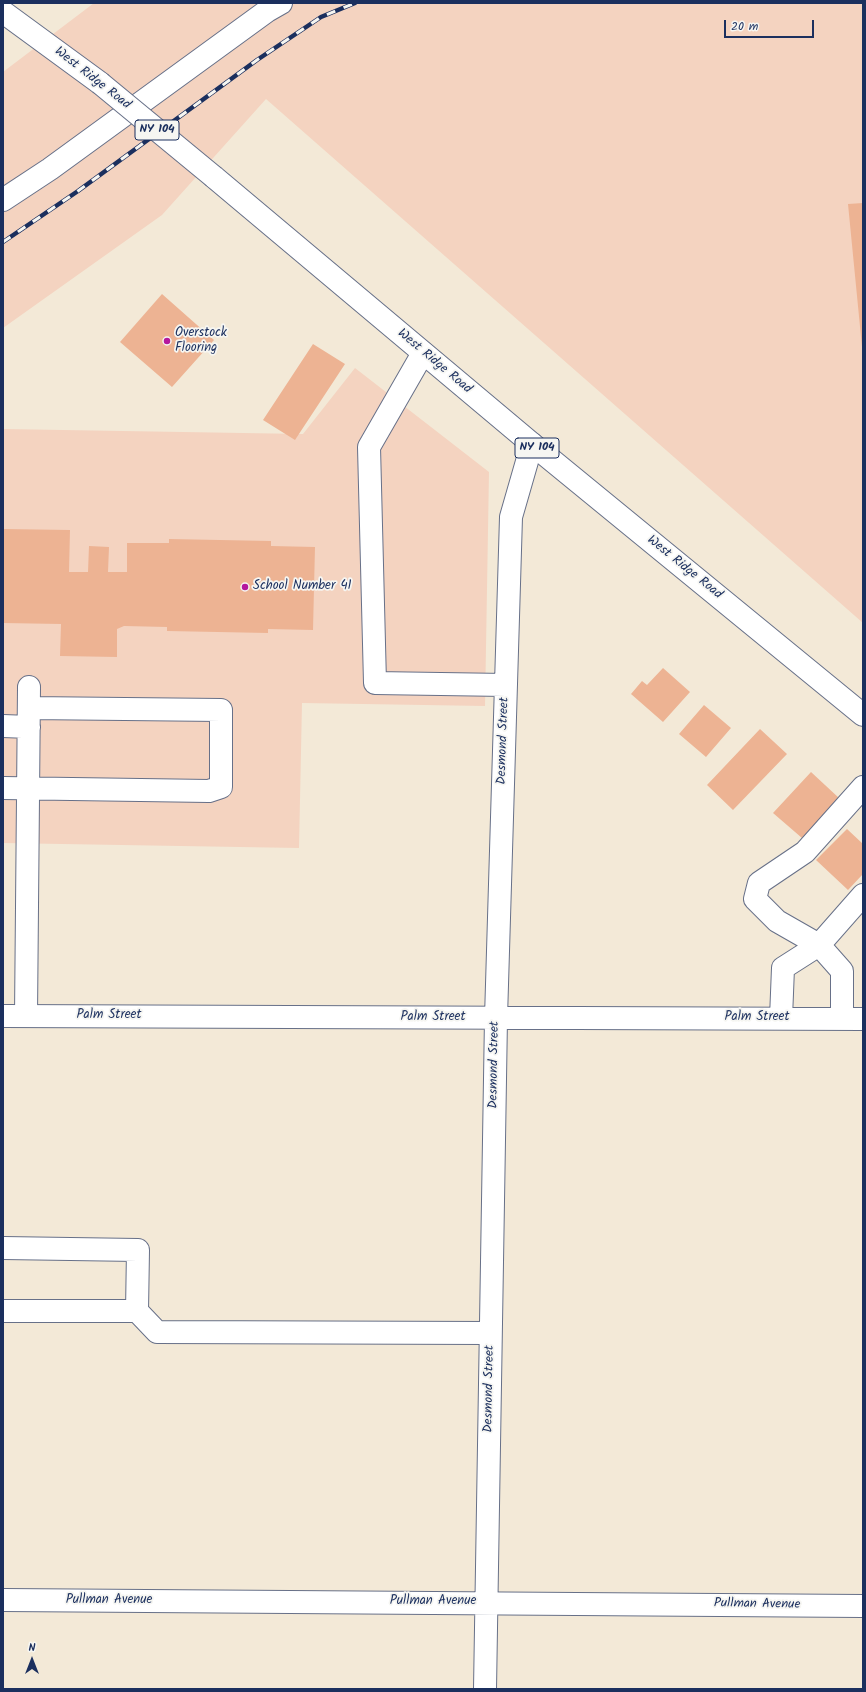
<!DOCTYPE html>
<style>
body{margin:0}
#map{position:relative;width:866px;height:1692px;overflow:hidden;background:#f3e9d7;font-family:Kalam,sans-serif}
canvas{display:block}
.frame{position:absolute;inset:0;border:4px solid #1b2f5e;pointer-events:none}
.north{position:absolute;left:12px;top:1640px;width:40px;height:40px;-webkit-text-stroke:3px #f6f6f2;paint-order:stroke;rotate:0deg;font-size:11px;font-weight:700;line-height:16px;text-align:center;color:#1b2f5e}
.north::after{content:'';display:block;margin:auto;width:14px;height:18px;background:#1b2f5e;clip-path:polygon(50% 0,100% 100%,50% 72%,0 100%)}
.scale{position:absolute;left:724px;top:20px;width:90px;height:18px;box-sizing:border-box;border:2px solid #1b2f5e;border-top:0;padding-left:5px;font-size:12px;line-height:14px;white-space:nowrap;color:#1b2f5e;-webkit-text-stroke:3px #f6f6f2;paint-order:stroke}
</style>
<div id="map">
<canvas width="866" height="1692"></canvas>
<div class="frame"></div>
<div class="north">N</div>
<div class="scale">20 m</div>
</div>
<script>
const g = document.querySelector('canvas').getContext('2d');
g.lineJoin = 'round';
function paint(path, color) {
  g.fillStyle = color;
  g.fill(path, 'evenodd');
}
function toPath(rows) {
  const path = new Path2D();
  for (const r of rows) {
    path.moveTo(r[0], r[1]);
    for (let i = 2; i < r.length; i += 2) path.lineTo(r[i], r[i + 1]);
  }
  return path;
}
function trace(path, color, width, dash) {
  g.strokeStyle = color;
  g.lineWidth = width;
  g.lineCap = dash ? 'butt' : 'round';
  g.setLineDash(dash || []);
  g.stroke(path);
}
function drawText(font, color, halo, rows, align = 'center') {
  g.font = font + ' Kalam,sans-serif';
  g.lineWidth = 3.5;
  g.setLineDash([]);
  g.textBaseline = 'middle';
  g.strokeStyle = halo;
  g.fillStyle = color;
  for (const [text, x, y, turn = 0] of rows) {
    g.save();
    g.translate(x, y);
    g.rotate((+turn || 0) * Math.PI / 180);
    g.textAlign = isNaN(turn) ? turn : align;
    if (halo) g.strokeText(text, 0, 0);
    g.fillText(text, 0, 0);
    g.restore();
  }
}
paint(toPath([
 [94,3,863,3,863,623,266,99,162,215,3,328,3,72],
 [355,368,489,472,485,706,302,703,299,848,3,843,3,429,303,434]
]), '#f4d3c0');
paint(toPath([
 [863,203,863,346,862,347,848,204],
 [162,294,214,340,172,387,120,342],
 [313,344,345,364,295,440,263,420],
 [3,529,70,530,69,572,88,572,89,546,109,547,108,572,127,572,127,543,169,543,169,539,271,541,271,546,315,547,313,630,268,629,268,633,167,631,167,627,124,626,117,629,117,657,60,656,61,624,3,623],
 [663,668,690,692,663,722,631,694,642,681,647,685],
 [704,705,731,728,706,757,679,734],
 [760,729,787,754,733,810,707,785],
 [811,772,839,798,802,838,773,813],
 [847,829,863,844,863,874,848,890,816,860]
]), '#edb393');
const minor = toPath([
 [3,200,50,169,267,11,281,3],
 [423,353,369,447,375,683,506,685],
 [3,726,29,727],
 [863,787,805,852,759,883,755,899,777,921,819,945,863,895],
 [3,788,209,791,221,787,221,710,29,708],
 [3,1016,863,1019],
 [26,1016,29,687],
 [781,1018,783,968,819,945,842,971,842,1019],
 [3,1248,138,1250,137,1311,157,1332,490,1333],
 [3,1311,137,1311],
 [3,1600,863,1606],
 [485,1689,496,1018,511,517,532,444]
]);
const highway = toPath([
 [3,12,100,83],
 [214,177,532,444,863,715]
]);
trace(minor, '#677088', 24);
trace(highway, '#677088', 24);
trace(minor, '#fff', 22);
trace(highway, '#fff', 22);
const rail = toPath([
 [3,242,78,191,257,60,321,17,355,3]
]);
trace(rail, '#1b2f5e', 4.5);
trace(rail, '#f6f6f2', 3, [9]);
const highwayBridge = toPath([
 [100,83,214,177]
]);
trace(highwayBridge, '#677088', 24, []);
trace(highwayBridge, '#fff', 22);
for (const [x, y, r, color] of [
 [167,341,4,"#b5179e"],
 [245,587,4,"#b5179e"]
]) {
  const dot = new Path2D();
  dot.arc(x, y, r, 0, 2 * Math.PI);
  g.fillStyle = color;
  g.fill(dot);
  trace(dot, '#f6f6f2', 1.5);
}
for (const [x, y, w] of [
 [157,130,44],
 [537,448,44]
]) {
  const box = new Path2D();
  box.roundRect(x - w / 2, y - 10, w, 20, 3);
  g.fillStyle = '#f6f6f2';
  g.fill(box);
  trace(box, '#1b2f5e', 1);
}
drawText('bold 12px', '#1b2f5e', null, [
 ["NY 104",157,130],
 ["NY 104",537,448]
]);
drawText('13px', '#1b2f5e', '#f6f6f2', [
 ["West Ridge Road",92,79,38],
 ["West Ridge Road",434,362,40],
 ["West Ridge Road",684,568,39],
 ["Desmond Street",504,741,-88],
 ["Palm Street",109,1016],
 ["Palm Street",433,1018],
 ["Palm Street",757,1018],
 ["Desmond Street",495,1065,-89],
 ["Desmond Street",490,1389,-89],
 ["Pullman Avenue",109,1601],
 ["Pullman Avenue",433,1602],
 ["Pullman Avenue",757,1605,1]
]);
drawText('13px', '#1b2f5e', '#f6f6f2', [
 ["Overstock",175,334],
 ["Flooring",175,349],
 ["School Number 41",253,587]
], 'left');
</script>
